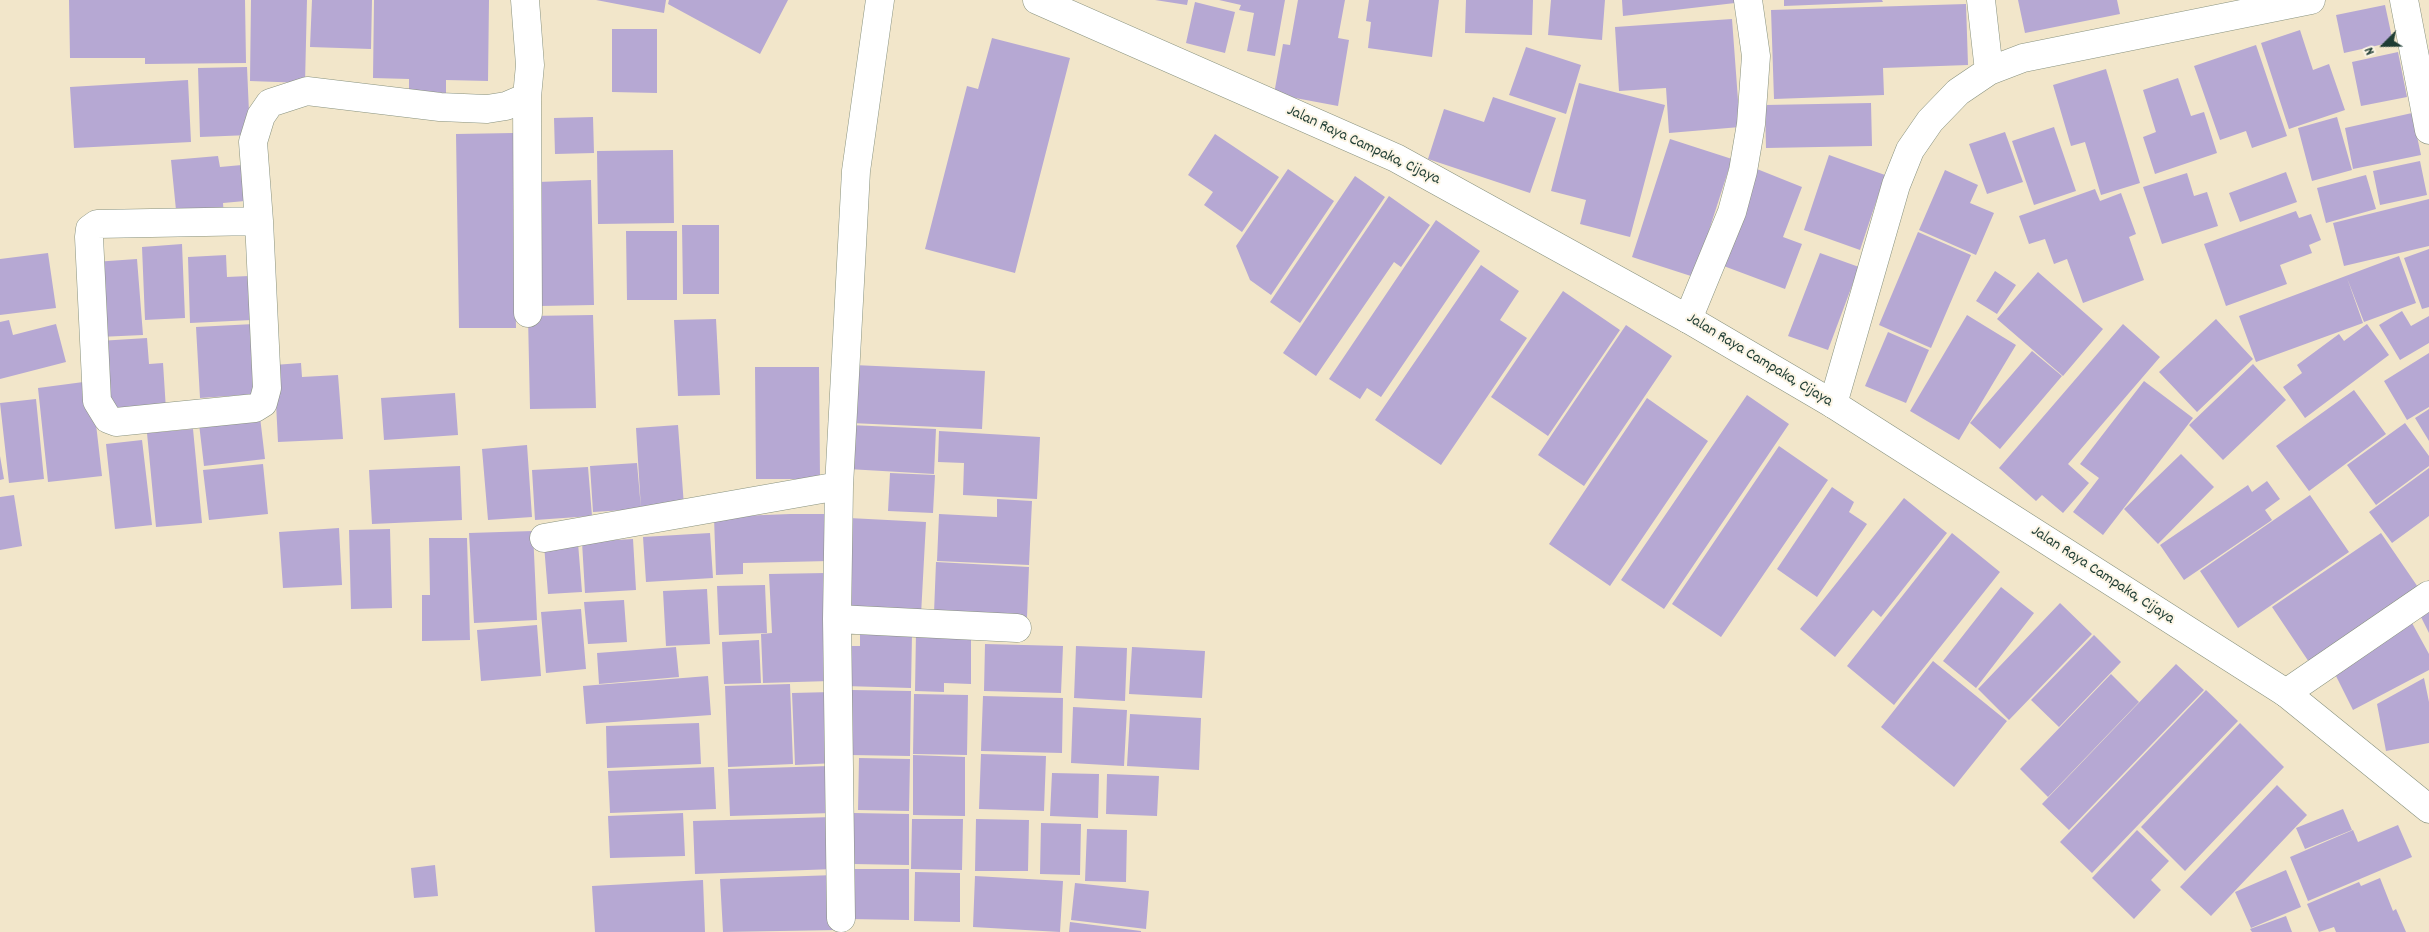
<!DOCTYPE html>
<style>
body{margin:0}
#map{position:relative;width:2429px;height:932px;overflow:hidden;background:#f2e6ca;font-family:Dekko,sans-serif}
canvas{display:block}
.north{position:absolute;left:2359px;top:20px;width:50px;height:50px;-webkit-text-stroke:4px #fcf5e5;paint-order:stroke;rotate:247deg;font-size:14px;font-weight:700;line-height:20px;text-align:center;color:#1f3d34}
.north::after{content:'';display:block;margin:auto;width:18px;height:22px;background:#1f3d34;clip-path:polygon(50% 0,100% 100%,50% 72%,0 100%)}
</style>
<div id="map">
<canvas width="2429" height="932"></canvas>
<div class="north">N</div>
</div>
<script>
const g = document.querySelector('canvas').getContext('2d');
g.lineJoin = 'round';
function paint(path, color) {
  g.fillStyle = color;
  g.fill(path, 'evenodd');
}
function toPath(rows) {
  const path = new Path2D();
  for (const r of rows) {
    path.moveTo(r[0], r[1]);
    for (let i = 2; i < r.length; i += 2) path.lineTo(r[i], r[i + 1]);
  }
  return path;
}
function trace(path, color, width, dash) {
  g.strokeStyle = color;
  g.lineWidth = width;
  g.lineCap = dash ? 'butt' : 'round';
  g.setLineDash(dash || []);
  g.stroke(path);
}
function drawText(font, color, halo, rows, align = 'center') {
  g.font = font + ' Dekko,sans-serif';
  g.lineWidth = 4;
  g.setLineDash([]);
  g.textBaseline = 'middle';
  g.strokeStyle = halo;
  g.fillStyle = color;
  for (const [text, x, y, turn = 0] of rows) {
    g.save();
    g.translate(x, y);
    g.rotate((+turn || 0) * Math.PI / 180);
    g.textAlign = isNaN(turn) ? turn : align;
    if (halo) g.strokeText(text, 0, 0);
    g.fillText(text, 0, 0);
    g.restore();
  }
}
paint(toPath([
 [69,0,245,0,246,63,145,64,145,58,70,58],
 [251,0,307,0,305,83,250,81],
 [312,0,372,0,371,49,310,47],
 [374,0,489,0,488,81,446,80,446,93,409,92,409,79,373,78],
 [596,0,666,0,664,13],
 [669,0,788,0,760,54,668,4],
 [1155,0,1188,0,1187,5],
 [1219,0,1285,0,1275,56,1247,51,1254,13,1239,10,1241,5],
 [1298,0,1345,0,1338,38,1349,40,1338,106,1274,94,1283,44,1290,45],
 [1369,0,1439,0,1432,57,1368,48,1371,22,1366,21],
 [1466,0,1533,0,1532,35,1465,33],
 [1551,0,1605,0,1602,40,1548,35],
 [1622,0,1735,0,1735,3,1623,16],
 [1784,0,1882,0,1883,2,1784,6],
 [2018,0,2117,0,2120,14,2025,33],
 [1195,2,1235,12,1225,53,1186,43],
 [1966,4,1968,65,1883,68,1884,95,1774,99,1771,10],
 [2385,5,2393,42,2344,53,2336,15],
 [1732,19,1740,127,1669,133,1666,88,1619,91,1615,27],
 [612,29,657,29,657,93,612,92],
 [2300,30,2313,70,2329,64,2345,110,2289,129,2261,43],
 [992,38,1070,58,1015,273,925,249,967,86,978,89],
 [2256,45,2287,136,2252,148,2246,131,2220,140,2194,66],
 [1526,47,1581,65,1566,114,1509,95],
 [2398,52,2407,97,2361,106,2352,62],
 [247,67,250,135,200,137,198,68],
 [2106,69,2140,183,2101,195,2085,142,2071,146,2053,85],
 [2178,78,2191,116,2204,112,2217,153,2155,174,2143,137,2156,132,2143,90],
 [188,80,191,142,74,148,70,87],
 [1579,83,1665,105,1630,237,1580,224,1586,200,1551,191],
 [1493,97,1556,118,1530,193,1428,159,1444,109,1484,122],
 [1871,103,1872,146,1766,148,1765,105],
 [2412,113,2421,155,2353,169,2345,128],
 [593,117,594,153,555,154,554,118],
 [2337,117,2352,170,2312,181,2298,128],
 [2054,127,2076,191,2034,205,2012,141],
 [2005,132,2023,182,1987,194,1969,144],
 [513,133,516,328,459,328,456,134],
 [1215,134,1279,177,1242,232,1204,205,1213,192,1188,175],
 [1670,139,1732,159,1694,277,1632,257],
 [673,150,674,223,598,224,597,151],
 [1829,155,1885,175,1860,250,1804,230],
 [218,156,220,167,242,165,245,201,223,203,224,217,177,220,171,160],
 [2420,161,2427,195,2380,205,2373,171],
 [1288,169,1334,201,1271,295,1250,280,1236,246],
 [1757,169,1802,187,1783,237,1802,244,1785,289,1721,265],
 [1945,170,1978,185,1970,203,1994,213,1976,255,1919,230],
 [2286,172,2297,202,2240,222,2229,193],
 [2187,173,2194,196,2207,192,2218,226,2162,244,2143,187],
 [2366,175,2376,209,2326,223,2317,188],
 [1355,176,1385,197,1300,323,1270,302],
 [591,180,594,305,540,306,538,182],
 [2095,189,2100,201,2121,193,2136,234,2129,237,2144,280,2083,303,2067,259,2054,264,2045,239,2029,244,2019,216],
 [1389,196,1430,225,1401,267,1394,262,1316,376,1283,353],
 [2429,199,2429,246,2344,266,2333,223],
 [2296,211,2299,218,2311,214,2321,240,2309,245,2312,253,2280,265,2287,284,2226,306,2204,244],
 [1436,220,1480,251,1381,397,1367,388,1360,399,1329,379],
 [682,225,719,225,719,294,683,294],
 [626,231,677,231,677,300,627,300],
 [1918,232,1971,255,1931,348,1879,325],
 [182,244,185,318,145,320,142,247],
 [2429,249,2429,307,2422,309,2404,258],
 [48,253,56,308,0,315,0,259],
 [1820,253,1859,267,1828,350,1788,336],
 [226,255,227,277,249,276,252,320,190,323,188,257],
 [2399,256,2416,303,2364,322,2347,278,2363,323,2256,362,2239,316],
 [137,259,143,335,99,337,94,262],
 [1481,265,1519,291,1500,320,1527,338,1441,465,1375,420],
 [1995,271,2016,285,1997,314,1976,301],
 [2038,272,2103,329,2063,376,1997,319],
 [1563,291,1620,330,1548,436,1491,397],
 [2402,311,2411,326,2429,316,2429,343,2400,360,2379,325],
 [593,315,596,408,530,409,528,316],
 [1967,315,2016,345,1959,440,1910,411],
 [716,319,720,395,678,396,674,320],
 [2216,319,2253,359,2197,412,2159,372],
 [9,320,13,335,56,324,66,362,0,379,0,322],
 [254,324,258,394,200,398,196,327],
 [2123,324,2160,357,2068,464,2089,483,2063,513,2042,495,2036,501,1999,468],
 [2367,324,2389,355,2305,418,2283,387,2302,373,2297,365,2339,334,2344,341],
 [1626,325,1672,356,1584,486,1538,455],
 [1888,332,1929,350,1906,403,1865,386],
 [147,338,149,364,163,363,166,410,105,414,99,341],
 [2032,351,2062,376,2000,449,1970,423],
 [2429,353,2429,407,2407,420,2384,381],
 [301,363,302,377,338,375,343,439,278,442,274,365],
 [2253,364,2286,400,2223,460,2189,425],
 [854,365,985,371,982,429,851,423],
 [755,367,819,367,820,479,756,479],
 [91,381,102,476,48,482,38,388],
 [2144,381,2193,418,2103,535,2073,512,2099,478,2080,464],
 [2354,390,2386,434,2309,491,2276,446],
 [455,393,458,435,384,440,381,398],
 [1747,395,1789,424,1664,609,1621,580],
 [1647,398,1708,441,1610,586,1549,544],
 [36,399,44,479,9,483,0,403],
 [2429,409,2429,441,2415,418],
 [260,417,265,459,204,466,199,424],
 [2405,423,2429,456,2429,466,2376,505,2347,465],
 [678,425,684,506,641,509,636,428],
 [850,425,936,429,934,474,848,469],
 [193,429,202,523,156,527,147,433],
 [939,431,1040,437,1037,499,963,495,964,463,938,462],
 [142,440,152,525,115,529,106,444],
 [527,445,532,517,488,520,482,449],
 [1779,446,1828,480,1721,637,1672,604],
 [2181,454,2214,487,2158,544,2124,509],
 [0,456,4,479,0,480],
 [637,463,641,509,593,512,590,466],
 [263,464,268,514,209,520,203,470],
 [460,466,462,520,372,524,369,470],
 [588,467,592,516,535,520,532,470],
 [2429,468,2429,516,2392,543,2369,512],
 [890,473,935,475,933,513,888,511],
 [2267,481,2280,499,2265,510,2272,520,2184,580,2160,545,2248,485,2252,492],
 [1832,487,1854,502,1849,512,1867,524,1817,597,1777,569],
 [14,495,22,546,0,550,0,497],
 [2310,495,2349,552,2238,628,2200,571],
 [1904,498,1947,533,1881,617,1873,610,1835,657,1800,629],
 [997,499,1032,501,1029,565,937,561,939,514,997,517],
 [790,514,827,514,829,561,743,563,743,574,716,575,714,517],
 [849,518,926,522,921,615,845,610],
 [339,528,342,585,283,588,279,532],
 [390,529,392,608,351,609,349,530],
 [533,531,537,620,474,623,469,533],
 [710,533,713,578,646,582,643,537],
 [1952,533,2000,572,1894,705,1847,666],
 [2381,533,2422,593,2313,668,2272,607],
 [429,538,467,538,470,640,422,641,422,595,430,595],
 [633,539,636,590,585,593,582,542],
 [578,543,582,592,548,594,544,545],
 [936,562,1029,567,1027,617,934,613],
 [826,573,830,681,763,683,761,634,772,633,769,574],
 [765,585,767,633,719,635,717,586],
 [2001,587,2034,613,1976,688,1943,661],
 [707,589,710,644,666,646,663,591],
 [624,600,627,642,588,644,584,602],
 [2429,601,2429,633,2416,607],
 [2060,603,2092,634,2009,720,1978,689],
 [581,609,586,669,546,673,541,612],
 [2412,623,2429,654,2429,670,2353,710,2331,666],
 [537,625,541,676,481,681,477,630],
 [860,632,912,634,911,688,845,686,846,646,860,646],
 [916,632,971,633,971,684,944,683,944,692,915,691],
 [2094,635,2121,662,2059,727,2031,700],
 [759,640,761,683,724,684,722,642],
 [985,644,1063,646,1061,693,984,691],
 [1076,646,1127,648,1125,701,1074,698],
 [676,647,679,677,599,684,597,653],
 [1132,647,1205,651,1202,698,1129,694],
 [1933,661,2007,721,1954,787,1881,727],
 [2176,664,2204,690,2069,830,2042,804],
 [2111,674,2139,702,2048,797,2020,769],
 [708,676,711,715,586,724,583,686],
 [2424,678,2429,702,2429,743,2386,751,2377,704],
 [790,684,793,764,728,767,725,686],
 [852,690,911,691,910,756,850,755],
 [2206,690,2238,721,2092,873,2060,842],
 [832,692,835,763,795,765,792,693],
 [914,694,968,695,967,755,913,754],
 [983,696,1063,698,1062,753,981,751],
 [1073,707,1127,710,1124,766,1071,763],
 [1130,714,1201,718,1199,770,1127,766],
 [699,723,701,764,607,768,606,726],
 [2240,723,2284,767,2185,871,2141,827],
 [981,754,1046,756,1044,811,979,809],
 [913,755,965,757,965,816,913,815],
 [859,758,910,759,909,811,858,810],
 [830,766,832,813,730,816,728,769],
 [714,767,716,809,610,813,608,771],
 [1052,773,1099,774,1098,818,1050,816],
 [1107,774,1159,776,1157,816,1106,814],
 [2277,785,2307,815,2211,916,2180,887],
 [2343,809,2352,830,2305,849,2296,828],
 [683,813,685,856,610,858,608,816],
 [854,813,909,814,909,865,853,864],
 [833,817,835,869,695,874,693,821],
 [912,819,963,819,962,870,911,869],
 [976,819,1029,820,1028,871,975,871],
 [1041,823,1081,824,1080,875,1040,874],
 [2398,825,2412,857,2308,901,2290,857,2353,830,2358,842],
 [1087,829,1127,830,1126,882,1085,881],
 [2137,830,2169,861,2151,880,2161,890,2134,919,2092,878],
 [435,865,438,896,414,898,411,868],
 [850,869,909,869,909,920,849,919],
 [2286,870,2301,907,2251,928,2235,892],
 [915,872,960,873,960,922,914,921],
 [835,875,837,930,723,932,720,879],
 [975,876,1063,881,1060,932,973,927],
 [2380,878,2393,911,2396,909,2406,932,2336,932,2334,927,2319,932,2307,904,2359,882,2361,886],
 [703,880,705,932,595,932,592,886],
 [1075,883,1149,891,1146,929,1071,920],
 [2286,916,2292,932,2252,932,2250,929],
 [1070,922,1141,931,1141,932,1069,932]
]), '#b6a8d3');
const minor = toPath([
 [1981,0,1989,71],
 [2404,0,2429,130],
 [527,97,528,313],
 [259,221,97,224,90,229,89,237,97,401,108,419,116,422,255,408,263,403,267,388,259,221,253,142,261,116,270,103,307,91,440,107,487,109,506,106,527,97,530,65,525,0],
 [1688,319,1732,212,1743,171,1751,124,1756,56,1748,0],
 [1833,404,1896,185,1910,150,1930,121,1958,92,1989,71,2023,58,2311,0],
 [544,538,839,486],
 [837,619,1017,628],
 [2286,693,2429,595],
 [841,918,837,619,839,486,856,171,880,0]
]);
const primary = toPath([
 [1037,0,1396,158,1688,319,1833,404,2286,693,2429,809]
]);
trace(minor, '#88927f', 29);
trace(primary, '#88927f', 29);
trace(minor, '#fff', 28);
trace(primary, '#fff', 28);
drawText('16px', '#1f3d34', '#fcf5e5', [
 ["Jalan Raya Campaka, Cijaya",1363,146,25],
 ["Jalan Raya Campaka, Cijaya",1759,361,31],
 ["Jalan Raya Campaka, Cijaya",2102,576,33]
]);
</script>
